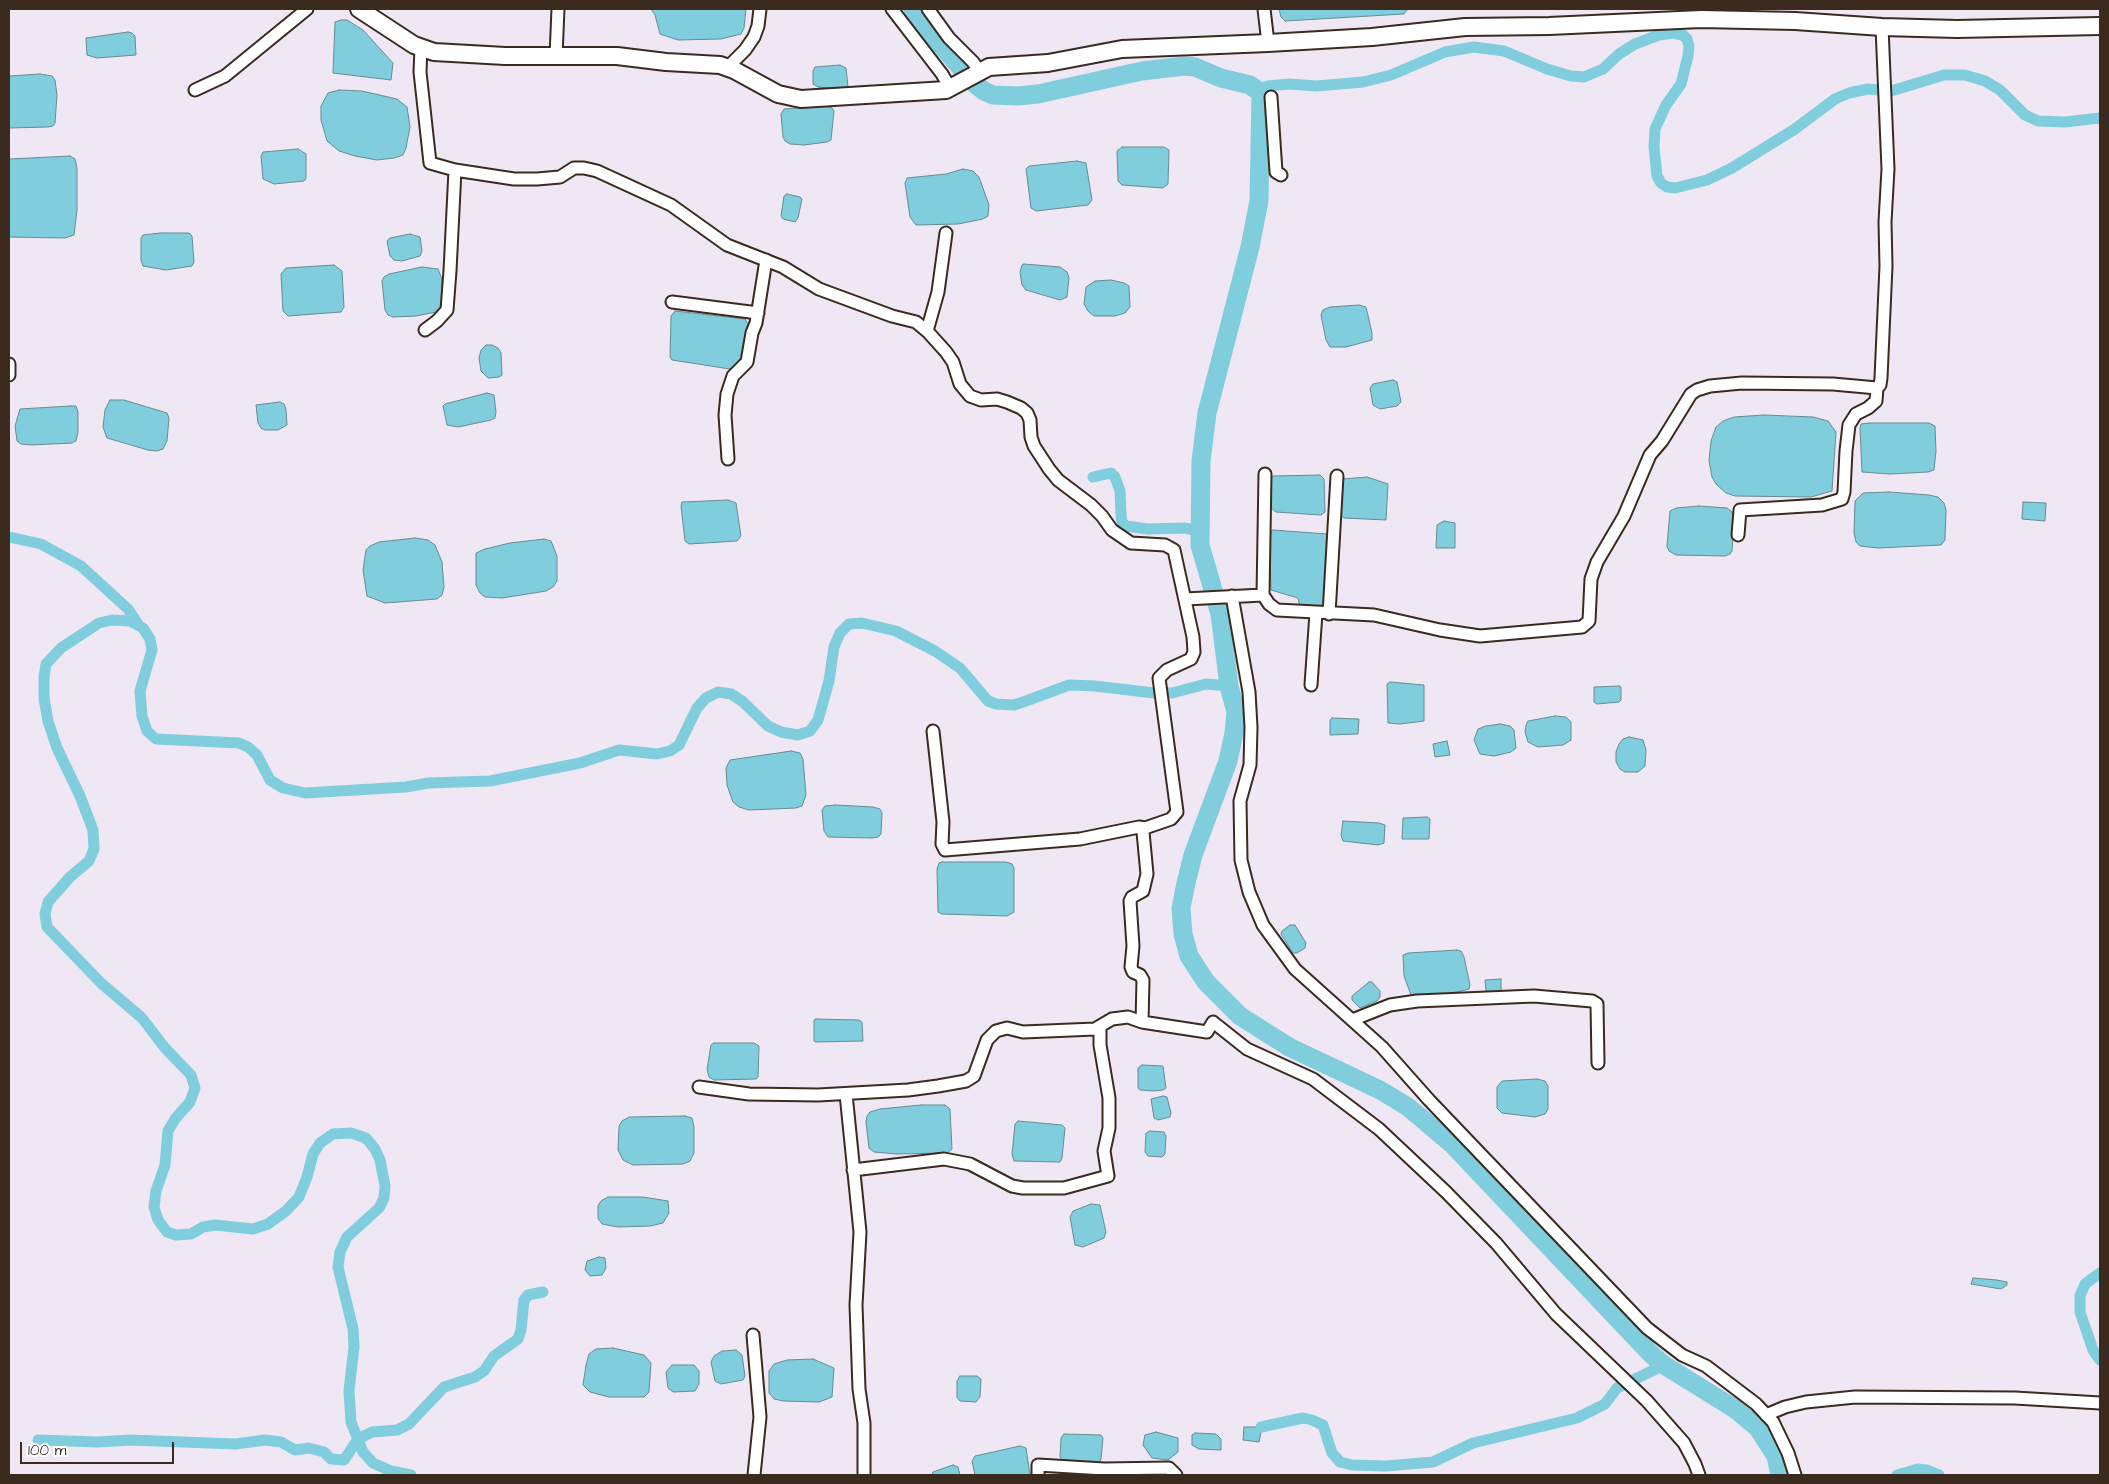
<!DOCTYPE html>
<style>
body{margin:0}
#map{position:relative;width:2109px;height:1484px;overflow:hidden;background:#f0e7f5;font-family:"Architects Daughter",sans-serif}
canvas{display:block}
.frame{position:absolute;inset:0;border:10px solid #3b2a1e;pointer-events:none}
.scale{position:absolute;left:20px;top:1442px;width:154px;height:22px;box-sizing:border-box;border:2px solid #3b2a1e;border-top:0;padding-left:6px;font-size:15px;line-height:18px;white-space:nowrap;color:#3b2a1e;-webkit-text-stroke:4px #fff;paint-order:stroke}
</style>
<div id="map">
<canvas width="2109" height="1484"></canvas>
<div class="frame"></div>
<div class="scale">100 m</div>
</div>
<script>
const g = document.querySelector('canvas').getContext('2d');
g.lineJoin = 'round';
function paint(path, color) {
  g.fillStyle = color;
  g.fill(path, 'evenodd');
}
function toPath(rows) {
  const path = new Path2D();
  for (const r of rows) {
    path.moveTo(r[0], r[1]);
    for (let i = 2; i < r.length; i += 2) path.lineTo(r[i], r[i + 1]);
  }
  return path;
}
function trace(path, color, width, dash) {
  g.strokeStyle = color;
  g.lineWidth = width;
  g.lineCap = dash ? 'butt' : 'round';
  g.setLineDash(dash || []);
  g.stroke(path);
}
const water = toPath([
 [651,9,746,9,744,28,741,34,721,39,678,40,660,34,655,15,651,9],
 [1279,9,1408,9,1404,14,1285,21,1281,17,1279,9],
 [341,20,347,20,363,30,393,63,391,80,333,73,335,22,341,20],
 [128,32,132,33,135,36,136,55,97,58,87,55,86,38,128,32],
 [840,65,846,68,848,87,841,89,818,87,813,84,813,71,815,67,840,65],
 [40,74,52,76,55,80,57,95,55,123,53,126,48,127,9,128,9,76,40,74],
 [339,90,362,91,397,99,407,107,410,127,406,148,403,155,394,158,377,160,355,156,339,151,327,141,321,120,321,106,328,93,339,90],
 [825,106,832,108,834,111,831,140,827,142,804,145,790,144,785,141,783,137,781,114,784,109,825,106],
 [1122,147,1164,147,1169,150,1168,184,1163,188,1122,185,1118,181,1117,151,1122,147],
 [298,149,306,154,306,178,304,181,274,184,263,179,261,156,263,152,298,149],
 [70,156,75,159,77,168,77,210,74,235,65,238,9,237,9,159,70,156],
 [1077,161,1086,163,1092,200,1088,205,1036,211,1031,208,1026,169,1029,166,1077,161],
 [963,169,973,171,979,177,989,205,988,216,983,219,958,224,916,225,910,217,905,183,907,178,946,174,963,169],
 [787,194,800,197,802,199,798,218,795,222,783,219,781,216,784,196,787,194],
 [160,233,189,233,192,236,194,262,192,266,166,270,143,266,141,260,141,238,143,235,160,233],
 [410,234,420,237,422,251,420,256,402,261,394,260,390,256,387,241,390,238,410,234],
 [1024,264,1060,267,1067,272,1069,278,1067,297,1060,300,1026,290,1022,285,1020,272,1022,265,1024,264],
 [334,265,342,271,344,307,341,312,288,316,283,311,281,274,286,268,334,265],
 [422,267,438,269,442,279,441,308,436,312,416,316,393,317,388,315,385,310,382,281,384,277,389,274,422,267],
 [1111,280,1124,283,1129,286,1130,307,1125,313,1115,316,1094,316,1088,311,1084,304,1086,287,1095,281,1111,280],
 [1359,305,1366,307,1372,333,1372,340,1346,347,1330,347,1326,340,1321,315,1323,310,1330,307,1359,305],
 [675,311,745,319,748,324,739,366,730,369,672,360,670,357,671,316,675,311],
 [486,345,492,345,498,348,501,353,502,375,499,377,488,378,481,371,479,358,481,350,486,345],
 [1393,380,1397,382,1401,402,1397,406,1380,409,1373,405,1370,388,1373,384,1393,380],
 [487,393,494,395,496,412,495,418,491,420,458,427,447,425,443,406,445,404,487,393],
 [110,400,124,400,167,413,169,418,167,441,163,449,157,451,148,450,107,438,103,427,105,410,110,400],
 [280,402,284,404,286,409,287,425,278,430,265,430,261,428,258,423,256,405,280,402],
 [70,406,76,406,78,412,78,432,76,441,72,443,31,445,21,444,17,441,15,426,20,409,70,406],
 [1764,415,1813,417,1828,421,1836,432,1832,491,1811,497,1735,496,1726,493,1716,484,1712,477,1709,461,1711,441,1716,427,1723,421,1734,417,1764,415],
 [1869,423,1929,423,1935,426,1936,451,1934,470,1928,472,1890,474,1862,472,1860,428,1861,424,1869,423],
 [1320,475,1324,479,1325,512,1321,515,1276,512,1271,508,1270,481,1273,476,1320,475],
 [1367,477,1388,484,1386,520,1344,518,1340,515,1340,482,1343,479,1367,477],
 [1889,492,1929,495,1938,497,1944,503,1946,510,1945,540,1941,545,1878,548,1860,546,1856,542,1854,533,1855,501,1863,493,1889,492],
 [728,500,736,503,741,536,737,541,689,544,685,541,681,506,682,502,728,500],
 [2023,502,2046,503,2045,521,2022,519,2023,502],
 [1699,506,1727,508,1732,512,1734,519,1732,551,1730,554,1725,556,1676,555,1669,551,1667,546,1670,511,1676,508,1699,506],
 [1444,521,1455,523,1455,548,1436,548,1437,525,1444,521],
 [1273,530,1327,534,1324,608,1300,607,1298,598,1271,590,1269,533,1273,530],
 [415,538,428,540,435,545,442,562,444,587,442,595,437,599,385,603,367,596,363,570,366,550,370,546,379,542,415,538],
 [544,539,551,541,557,556,557,581,553,587,546,591,502,598,485,597,480,593,476,585,476,553,485,549,510,543,544,539],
 [1390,682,1424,685,1424,721,1400,724,1388,723,1387,684,1390,682],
 [1619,686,1621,687,1621,700,1619,702,1597,704,1594,702,1594,687,1619,686],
 [1555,716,1566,717,1571,722,1571,740,1563,745,1538,747,1528,742,1525,732,1526,725,1528,721,1555,716],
 [1332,718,1359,719,1358,734,1330,735,1330,720,1332,718],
 [1500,724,1510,726,1514,730,1516,748,1511,752,1494,756,1480,754,1474,740,1478,729,1486,726,1500,724],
 [1629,737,1643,740,1646,750,1645,766,1638,772,1625,772,1620,769,1616,762,1616,752,1619,744,1623,739,1629,737],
 [1447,741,1450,755,1435,757,1433,744,1447,741],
 [791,751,800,753,803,759,806,795,802,806,796,808,749,810,739,807,733,802,727,785,726,768,730,760,791,751],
 [835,805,873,807,880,809,882,813,881,834,878,837,872,838,828,837,824,831,822,810,825,806,835,805],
 [1427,817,1430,819,1429,839,1402,839,1403,818,1427,817],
 [1343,821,1379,823,1385,825,1384,843,1378,845,1343,841,1341,835,1343,821],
 [942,862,1006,862,1012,864,1014,868,1014,912,1007,916,942,914,938,912,937,869,939,863,942,862],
 [1290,925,1295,925,1306,943,1305,948,1297,953,1293,953,1281,934,1282,931,1290,925],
 [1457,950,1461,951,1464,957,1470,985,1469,989,1445,995,1414,997,1411,995,1404,976,1403,955,1408,953,1457,950],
 [1501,979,1501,994,1486,991,1485,980,1501,979],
 [1369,982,1372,982,1380,991,1380,997,1377,1001,1360,1008,1352,1000,1352,996,1369,982],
 [816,1019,859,1020,862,1022,863,1041,816,1042,814,1041,814,1020,816,1019],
 [714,1043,754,1043,759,1046,758,1077,756,1079,714,1080,709,1077,707,1069,711,1045,714,1043],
 [1142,1065,1163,1066,1166,1088,1163,1090,1154,1091,1140,1090,1138,1088,1138,1068,1142,1065],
 [1537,1079,1545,1081,1548,1086,1548,1109,1545,1114,1535,1117,1502,1113,1497,1108,1497,1087,1502,1081,1537,1079],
 [1163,1096,1167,1097,1171,1113,1170,1117,1158,1120,1154,1118,1151,1099,1163,1096],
 [921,1105,945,1105,950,1109,952,1149,947,1153,897,1154,874,1152,869,1148,866,1122,867,1116,870,1112,880,1109,921,1105],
 [685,1116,692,1118,694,1127,694,1153,690,1161,683,1164,633,1165,623,1160,618,1150,619,1126,622,1121,629,1117,685,1116],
 [1018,1121,1062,1125,1065,1128,1062,1158,1060,1162,1014,1161,1012,1154,1015,1124,1018,1121],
 [1150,1131,1164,1132,1166,1136,1165,1154,1162,1157,1148,1156,1145,1152,1146,1133,1150,1131],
 [608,1197,643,1197,668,1201,669,1213,663,1223,650,1226,618,1227,602,1224,598,1218,598,1206,601,1201,608,1197],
 [1091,1204,1100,1205,1106,1232,1104,1238,1083,1247,1075,1245,1070,1217,1073,1211,1091,1204],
 [599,1257,605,1258,606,1268,602,1275,590,1276,585,1270,587,1261,599,1257],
 [1973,1278,1997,1280,2007,1282,2007,1285,2001,1289,1971,1284,1973,1278],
 [613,1348,644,1355,651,1363,649,1392,644,1397,609,1397,590,1392,583,1385,586,1365,589,1354,596,1349,613,1348],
 [736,1350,742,1355,745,1376,743,1380,721,1384,715,1381,711,1362,714,1356,722,1351,736,1350],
 [813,1359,834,1368,832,1397,819,1402,783,1401,774,1399,769,1393,769,1371,774,1364,787,1360,813,1359],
 [672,1365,694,1365,699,1371,699,1384,695,1391,673,1392,668,1388,666,1372,672,1365],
 [960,1376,977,1376,981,1379,980,1397,976,1402,960,1401,957,1397,957,1381,960,1376],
 [1244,1427,1258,1427,1261,1432,1259,1442,1243,1440,1244,1427],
 [1156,1432,1178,1438,1178,1452,1168,1460,1152,1458,1143,1445,1145,1435,1156,1432],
 [1195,1433,1216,1434,1221,1439,1221,1450,1199,1449,1192,1445,1192,1435,1195,1433],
 [1064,1434,1101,1435,1103,1438,1101,1459,1099,1464,1064,1462,1060,1457,1061,1438,1064,1434],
 [1020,1446,1026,1448,1030,1475,975,1475,972,1461,975,1456,1020,1446],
 [953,1465,958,1467,960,1475,932,1475,933,1472,953,1465]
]);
paint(water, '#80cdde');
trace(water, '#648c91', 1);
trace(toPath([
 [1257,90,1268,86,1289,84,1317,86,1363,82,1391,75,1445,52,1474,47,1504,51,1547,69,1571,76,1584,77,1603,69,1619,54,1635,44,1659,35,1673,33,1683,35,1687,39,1689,46,1688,56,1681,84,1666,105,1655,129,1654,147,1657,176,1661,183,1667,187,1675,188,1707,180,1732,168,1795,129,1835,99,1849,93,1868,89,1891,91,1944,75,1965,75,1985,81,2000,90,2025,115,2038,121,2065,122,2100,118],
 [1093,477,1111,473,1115,477,1120,491,1121,515,1122,522,1126,526,1148,529,1184,528,1200,531],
 [9,537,41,544,81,566,128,609,138,624],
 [2100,1273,2085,1284,2080,1296,2080,1312,2093,1350,2100,1360],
 [1261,1427,1303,1418,1312,1420,1323,1425,1332,1453,1340,1462,1352,1465,1386,1466,1433,1462,1473,1443,1577,1418,1605,1404,1617,1388,1664,1365],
 [38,1440,98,1442,130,1440,236,1444,265,1440,281,1442,295,1450,309,1448,324,1452,331,1459,344,1460,358,1439,372,1432,397,1430,409,1424,444,1387,475,1377,484,1371,494,1356,518,1339,521,1330,524,1300,528,1295,543,1292],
 [411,1475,391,1471,373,1463,363,1452,351,1422,349,1391,354,1347,353,1329,338,1267,340,1252,347,1237,379,1208,384,1198,385,1186,380,1160,375,1149,366,1138,351,1133,333,1134,320,1143,313,1154,307,1177,299,1197,286,1211,268,1224,253,1229,215,1225,203,1227,191,1234,176,1235,167,1232,158,1220,154,1207,156,1191,165,1165,168,1131,175,1119,190,1102,195,1088,191,1075,165,1048,142,1018,101,983,47,927,45,914,48,902,70,877,89,861,94,849,93,830,80,796,57,748,48,721,44,698,44,677,46,664,61,648,99,623,112,620,130,621,143,628,150,639,152,650,140,691,142,716,147,731,156,739,239,743,248,747,257,755,270,780,283,788,305,793,406,787,428,783,490,781,580,763,619,750,657,754,670,751,679,745,697,708,706,698,718,692,731,694,742,701,768,726,781,732,798,735,810,731,818,720,829,681,834,647,840,633,849,624,862,623,896,631,935,651,960,668,988,701,996,704,1014,705,1026,701,1069,685,1095,686,1154,693,1172,693,1206,684,1229,686],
 [1897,1475,1918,1469,1926,1470,1939,1475]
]), '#80cdde', 11);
trace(toPath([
 [913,9,929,31,975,84,984,91,993,95,1018,96,1038,94,1142,71,1185,66,1195,67,1221,78,1250,85,1261,93,1259,201,1250,247,1207,413,1201,461,1200,545,1220,614,1229,686,1236,712,1234,733,1228,761,1193,855,1186,883,1181,908,1183,934,1189,956,1206,982,1240,1016,1289,1047,1380,1090,1408,1107,1452,1144,1651,1354,1664,1365,1735,1409,1758,1428,1776,1456,1780,1475]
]), '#80cdde', 19);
const street = toPath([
 [892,9,942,74,950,88],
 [928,9,949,38,973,62,980,72],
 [1264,9,1268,43],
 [421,48,420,72,430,163,455,170],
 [556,56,558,9],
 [728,67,745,50,754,37,758,26,760,9],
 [195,90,225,76,307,9],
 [1271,97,1276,172,1281,175],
 [672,302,758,313],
 [425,330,437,321,447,310,450,271,455,170,514,179,537,179,560,177,574,168,584,168,597,171,671,205,727,245,783,267,819,289,892,316,916,322,928,332,946,352,953,362,960,384,970,396,981,400,997,399,1007,402,1021,408,1027,413,1030,420,1031,437,1034,446,1049,469,1058,480,1091,505,1102,516,1112,530,1131,543,1165,545,1174,550,1193,637,1194,652,1191,659,1167,670,1159,678,1177,812,1171,819,1145,828,1143,832,1147,874,1143,891,1132,897,1130,901,1133,946,1131,967,1133,972,1140,975,1143,980,1142,1022,1207,1032,1213,1022,1247,1049,1313,1079,1379,1129,1446,1192,1496,1243,1556,1314,1647,1401,1684,1443,1695,1464,1699,1475],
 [927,331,938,292,946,233],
 [9,364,9,375],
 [728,459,725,415,727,394,733,376,747,362,752,333,756,323,766,260],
 [1738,535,1740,510,1822,505,1842,499,1844,492,1846,451,1849,425,1856,414,1868,408,1876,401,1877,388],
 [1263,595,1265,474],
 [1232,596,1249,692,1251,727,1250,765,1240,801,1241,860,1249,892,1263,925,1295,969,1382,1047,1429,1100,1647,1328,1682,1355,1706,1366,1756,1404,1773,1422,1788,1453,1795,1475],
 [1185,599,1263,595,1269,604,1277,610,1374,615,1440,630,1480,636,1582,627,1589,621,1591,579,1597,562,1624,516,1650,455,1662,441,1691,394,1697,390,1710,386,1742,383,1833,384,1877,388,1880,385,1881,378,1886,266,1885,222,1888,169,1882,27],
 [1329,614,1337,476],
 [1311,685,1316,613],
 [933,731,943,822,942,844,945,850,1080,839,1139,827,1145,828],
 [1352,1020,1390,1005,1417,1001,1534,996,1592,1001,1597,1004,1598,1063],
 [699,1087,749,1094,818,1095,908,1090,938,1086,966,1081,974,1076,987,1040,996,1031,1007,1028,1023,1032,1095,1029,1112,1019,1128,1017,1142,1022],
 [846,1094,860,1232,856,1305,859,1389,864,1423,864,1475],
 [853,1170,944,1159,970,1164,1012,1186,1023,1188,1064,1188,1108,1176,1104,1151,1109,1128,1109,1098,1100,1045,1100,1027],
 [753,1335,760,1417,754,1475],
 [1766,1415,1785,1407,1806,1402,1855,1397,2015,1398,2100,1403],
 [1038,1475,1038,1465,1104,1469,1169,1468,1176,1475]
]);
const secondary = toPath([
 [359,9,414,45,434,52,505,56,617,56,666,62,720,65,734,70,778,94,801,99,946,90,989,67,1048,63,1122,49,1268,43,1372,37,1465,27,1549,26,1701,19,1795,21,1882,27,1957,29,2100,26]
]);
trace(street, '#3b2a1e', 15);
trace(secondary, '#3b2a1e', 20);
trace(street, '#fff', 11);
trace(secondary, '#fff', 16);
</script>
